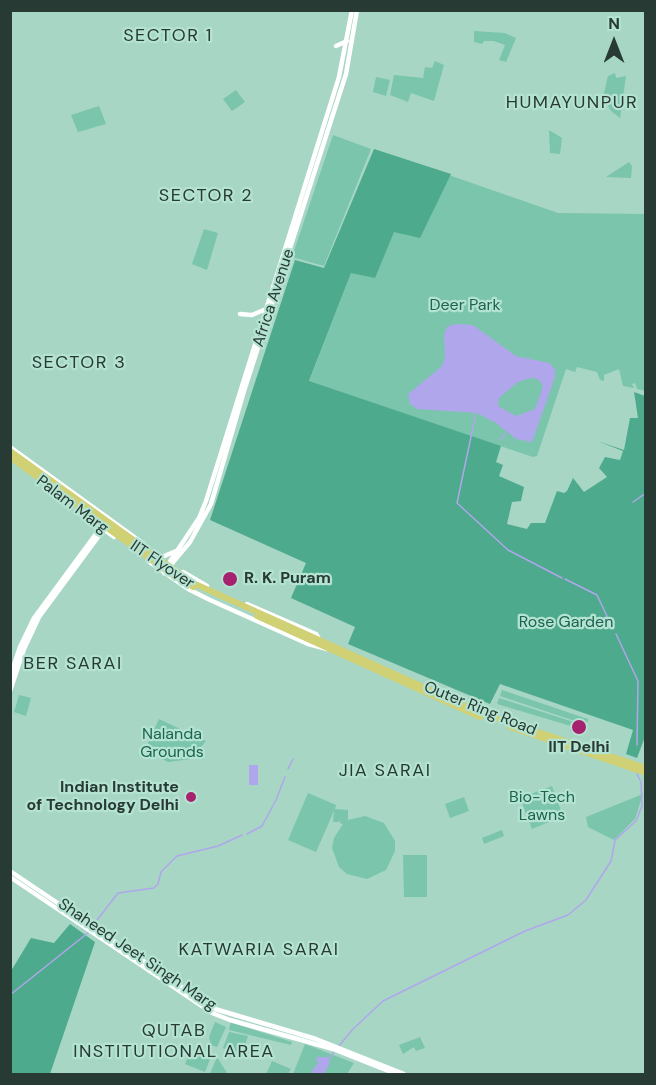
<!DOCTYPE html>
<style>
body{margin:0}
#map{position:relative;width:656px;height:1085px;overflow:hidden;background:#a7d6c5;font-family:"DM Sans",sans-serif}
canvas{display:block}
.frame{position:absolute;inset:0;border:12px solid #273a34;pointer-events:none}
.north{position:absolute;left:584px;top:12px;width:60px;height:60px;-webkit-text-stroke:4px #b4e3d2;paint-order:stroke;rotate:0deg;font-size:16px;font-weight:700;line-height:24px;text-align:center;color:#273a34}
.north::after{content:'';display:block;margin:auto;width:21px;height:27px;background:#273a34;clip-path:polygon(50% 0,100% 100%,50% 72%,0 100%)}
</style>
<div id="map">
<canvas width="656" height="1085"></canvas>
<div class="frame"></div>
<div class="north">N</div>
</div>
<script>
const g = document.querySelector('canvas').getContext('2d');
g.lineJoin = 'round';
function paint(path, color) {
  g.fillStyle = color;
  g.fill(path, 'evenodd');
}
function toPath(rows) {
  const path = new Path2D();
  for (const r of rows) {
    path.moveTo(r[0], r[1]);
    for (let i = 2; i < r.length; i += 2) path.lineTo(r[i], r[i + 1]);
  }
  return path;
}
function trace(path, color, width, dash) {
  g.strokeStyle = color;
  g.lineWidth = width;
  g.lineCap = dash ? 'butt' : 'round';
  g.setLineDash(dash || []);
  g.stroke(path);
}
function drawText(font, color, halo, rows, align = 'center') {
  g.font = font + ' "DM Sans",sans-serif';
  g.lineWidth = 4.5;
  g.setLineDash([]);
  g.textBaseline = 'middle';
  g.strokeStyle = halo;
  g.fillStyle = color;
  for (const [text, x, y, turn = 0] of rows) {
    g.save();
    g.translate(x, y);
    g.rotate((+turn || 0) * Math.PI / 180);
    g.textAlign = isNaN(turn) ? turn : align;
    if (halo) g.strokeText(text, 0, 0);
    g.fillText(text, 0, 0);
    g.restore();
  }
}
paint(toPath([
 [474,31,505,33,516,38,506,62,499,60,505,45,494,41,484,41,482,44,474,42],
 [435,61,444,65,434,101,411,93,408,102,390,95,394,75,423,78,425,67,432,68],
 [615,73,616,78,626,76,620,118,611,111,603,97,608,76],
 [376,77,390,80,386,96,373,92],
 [236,90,245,102,232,111,223,99],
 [99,106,106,124,78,132,71,115],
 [549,130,562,138,560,154,550,153],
 [333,135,371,149,324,266,292,257],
 [374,149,558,213,645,214,645,391,637,389,635,383,632,384,634,388,623,386,619,369,604,375,604,381,600,380,597,372,577,367,575,372,566,369,537,456,533,457,309,382,351,273],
 [629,162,632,166,631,178,606,177],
 [204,229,218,233,207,270,192,264],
 [502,690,588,719,587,725,500,696],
 [19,695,31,698,26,716,14,712],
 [499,698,586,726,582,735,570,731,571,726,497,704],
 [159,719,206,741,191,759,168,762,145,750],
 [552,786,563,816,532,829,520,798],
 [308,793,336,805,335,809,348,810,348,820,365,816,384,823,395,841,395,851,386,870,367,879,347,874,339,867,332,848,334,838,343,824,340,823,340,819,339,822,333,822,334,811,316,852,288,840],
 [643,794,635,819,614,840,588,827,586,817],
 [464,797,469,811,450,818,445,804],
 [502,830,504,836,484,844,482,838],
 [403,855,427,855,427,897,404,897],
 [231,1021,245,1027,292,1042,291,1045,229,1030],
 [215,1022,226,1027,217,1047,211,1045,209,1037],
 [229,1032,248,1036,245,1045,238,1043,237,1055,223,1048],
 [420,1037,425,1048,416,1051,414,1047,403,1054,399,1045],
 [305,1044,354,1063,347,1074,293,1074],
 [190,1052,210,1059,205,1072,185,1064],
 [217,1057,227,1073,226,1074,210,1074],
 [272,1061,291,1069,288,1074,266,1074]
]), '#7ac5ac');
paint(toPath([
 [374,149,451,174,420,238,394,232,375,278,351,273,309,381,501,446,496,462,503,465,499,476,524,487,521,501,512,502,507,524,527,529,531,523,545,523,557,491,564,493,567,491,573,478,584,492,607,477,599,468,605,457,620,460,623,451,597,441,624,450,630,418,638,418,634,392,645,396,646,734,637,758,626,754,633,730,500,684,490,704,348,644,355,627,291,598,306,563,210,520,295,260,324,268],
 [70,924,95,942,50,1074,11,1074,11,971,31,938,54,943]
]), '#4daa8d');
paint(toPath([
 [455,324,473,325,516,356,549,363,555,369,555,377,532,442,516,439,496,423,477,413,417,409,410,404,408,394,441,367,445,358,444,334,447,327],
 [530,378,538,379,543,386,535,409,516,416,498,406,499,398,518,382],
 [249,765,258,765,258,785,249,785],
 [316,1057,327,1057,330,1063,324,1074,312,1074,312,1071,318,1063]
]), '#b0a6ec');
trace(toPath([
 [476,413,457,503,508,550,562,578],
 [500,440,506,433],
 [633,502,646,493],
 [565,579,597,595,613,629],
 [616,634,638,681,637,745],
 [288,769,293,759],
 [247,834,262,826,276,800,285,777],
 [94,924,118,893,154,888,158,884,161,872,177,856,218,846,242,835],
 [10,995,89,932],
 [339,1046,352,1030,383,1001,525,931,568,915,586,900,611,861,615,840,636,821,642,806,641,782,637,774],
 [328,1060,334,1052]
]), '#b0a6ec', 1.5);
trace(toPath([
 [336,46,347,41],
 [240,314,252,315,266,309],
 [10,447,144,544],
 [90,519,114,537],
 [162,557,176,551],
 [148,561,188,589,210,600,308,644,327,649],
 [167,566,199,518,206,501,339,77,352,10],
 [183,572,207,586],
 [164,573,190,542,211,504,244,391,346,74,357,10],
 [247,604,316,634,319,639],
 [10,677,20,647,34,618,101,527],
 [10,691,24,649,39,617,104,529],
 [10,871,215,1009,316,1039,404,1074],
 [10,877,212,1013,230,1020,333,1049,396,1074]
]), '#fff', 4.5);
trace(toPath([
 [10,451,193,583,481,713,646,768],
 [10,457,172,575,193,587],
 [257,616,480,717],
 [510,727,646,773]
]), '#d0d074', 6);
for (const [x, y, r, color] of [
 [230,579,8,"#a6226f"],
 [579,727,8,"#a6226f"],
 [191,797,6,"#a6226f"]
]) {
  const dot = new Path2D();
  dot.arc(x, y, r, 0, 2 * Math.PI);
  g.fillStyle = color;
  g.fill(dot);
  trace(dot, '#b4e3d2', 2);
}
drawText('16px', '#273a34', '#b4e3d2', [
 ["Africa Avenue",274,298,-72],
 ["Palam Marg",72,505,37],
 ["IIT Flyover",162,565,34],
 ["Outer Ring Road",480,709,22],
 ["Shaheed Jeet Singh Marg",137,955,34]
]);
drawText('16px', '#1c644f', '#b4e3d2', [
 ["Deer Park",465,306],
 ["Rose Garden",566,623],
 ["Nalanda",172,735],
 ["Grounds",172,753],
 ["Bio-Tech",542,798],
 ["Lawns",542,816]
]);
drawText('bold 16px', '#273a34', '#b4e3d2', [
 ["R. K. Puram",244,579],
 ["IIT Delhi",579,748,"center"],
 ["Indian Institute",179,788,"right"],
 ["of Technology Delhi",179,806,"right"]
], 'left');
g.letterSpacing = '1.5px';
drawText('18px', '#273a34', '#b4e3d2', [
 ["SECTOR 1",168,36],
 ["HUMAYUNPUR",572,103],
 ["SECTOR 2",206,196],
 ["SECTOR 3",79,363],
 ["BER SARAI",73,664],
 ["JIA SARAI",385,771],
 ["KATWARIA SARAI",259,950],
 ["QUTAB",174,1031],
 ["INSTITUTIONAL AREA",174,1052]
]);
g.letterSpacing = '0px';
</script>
